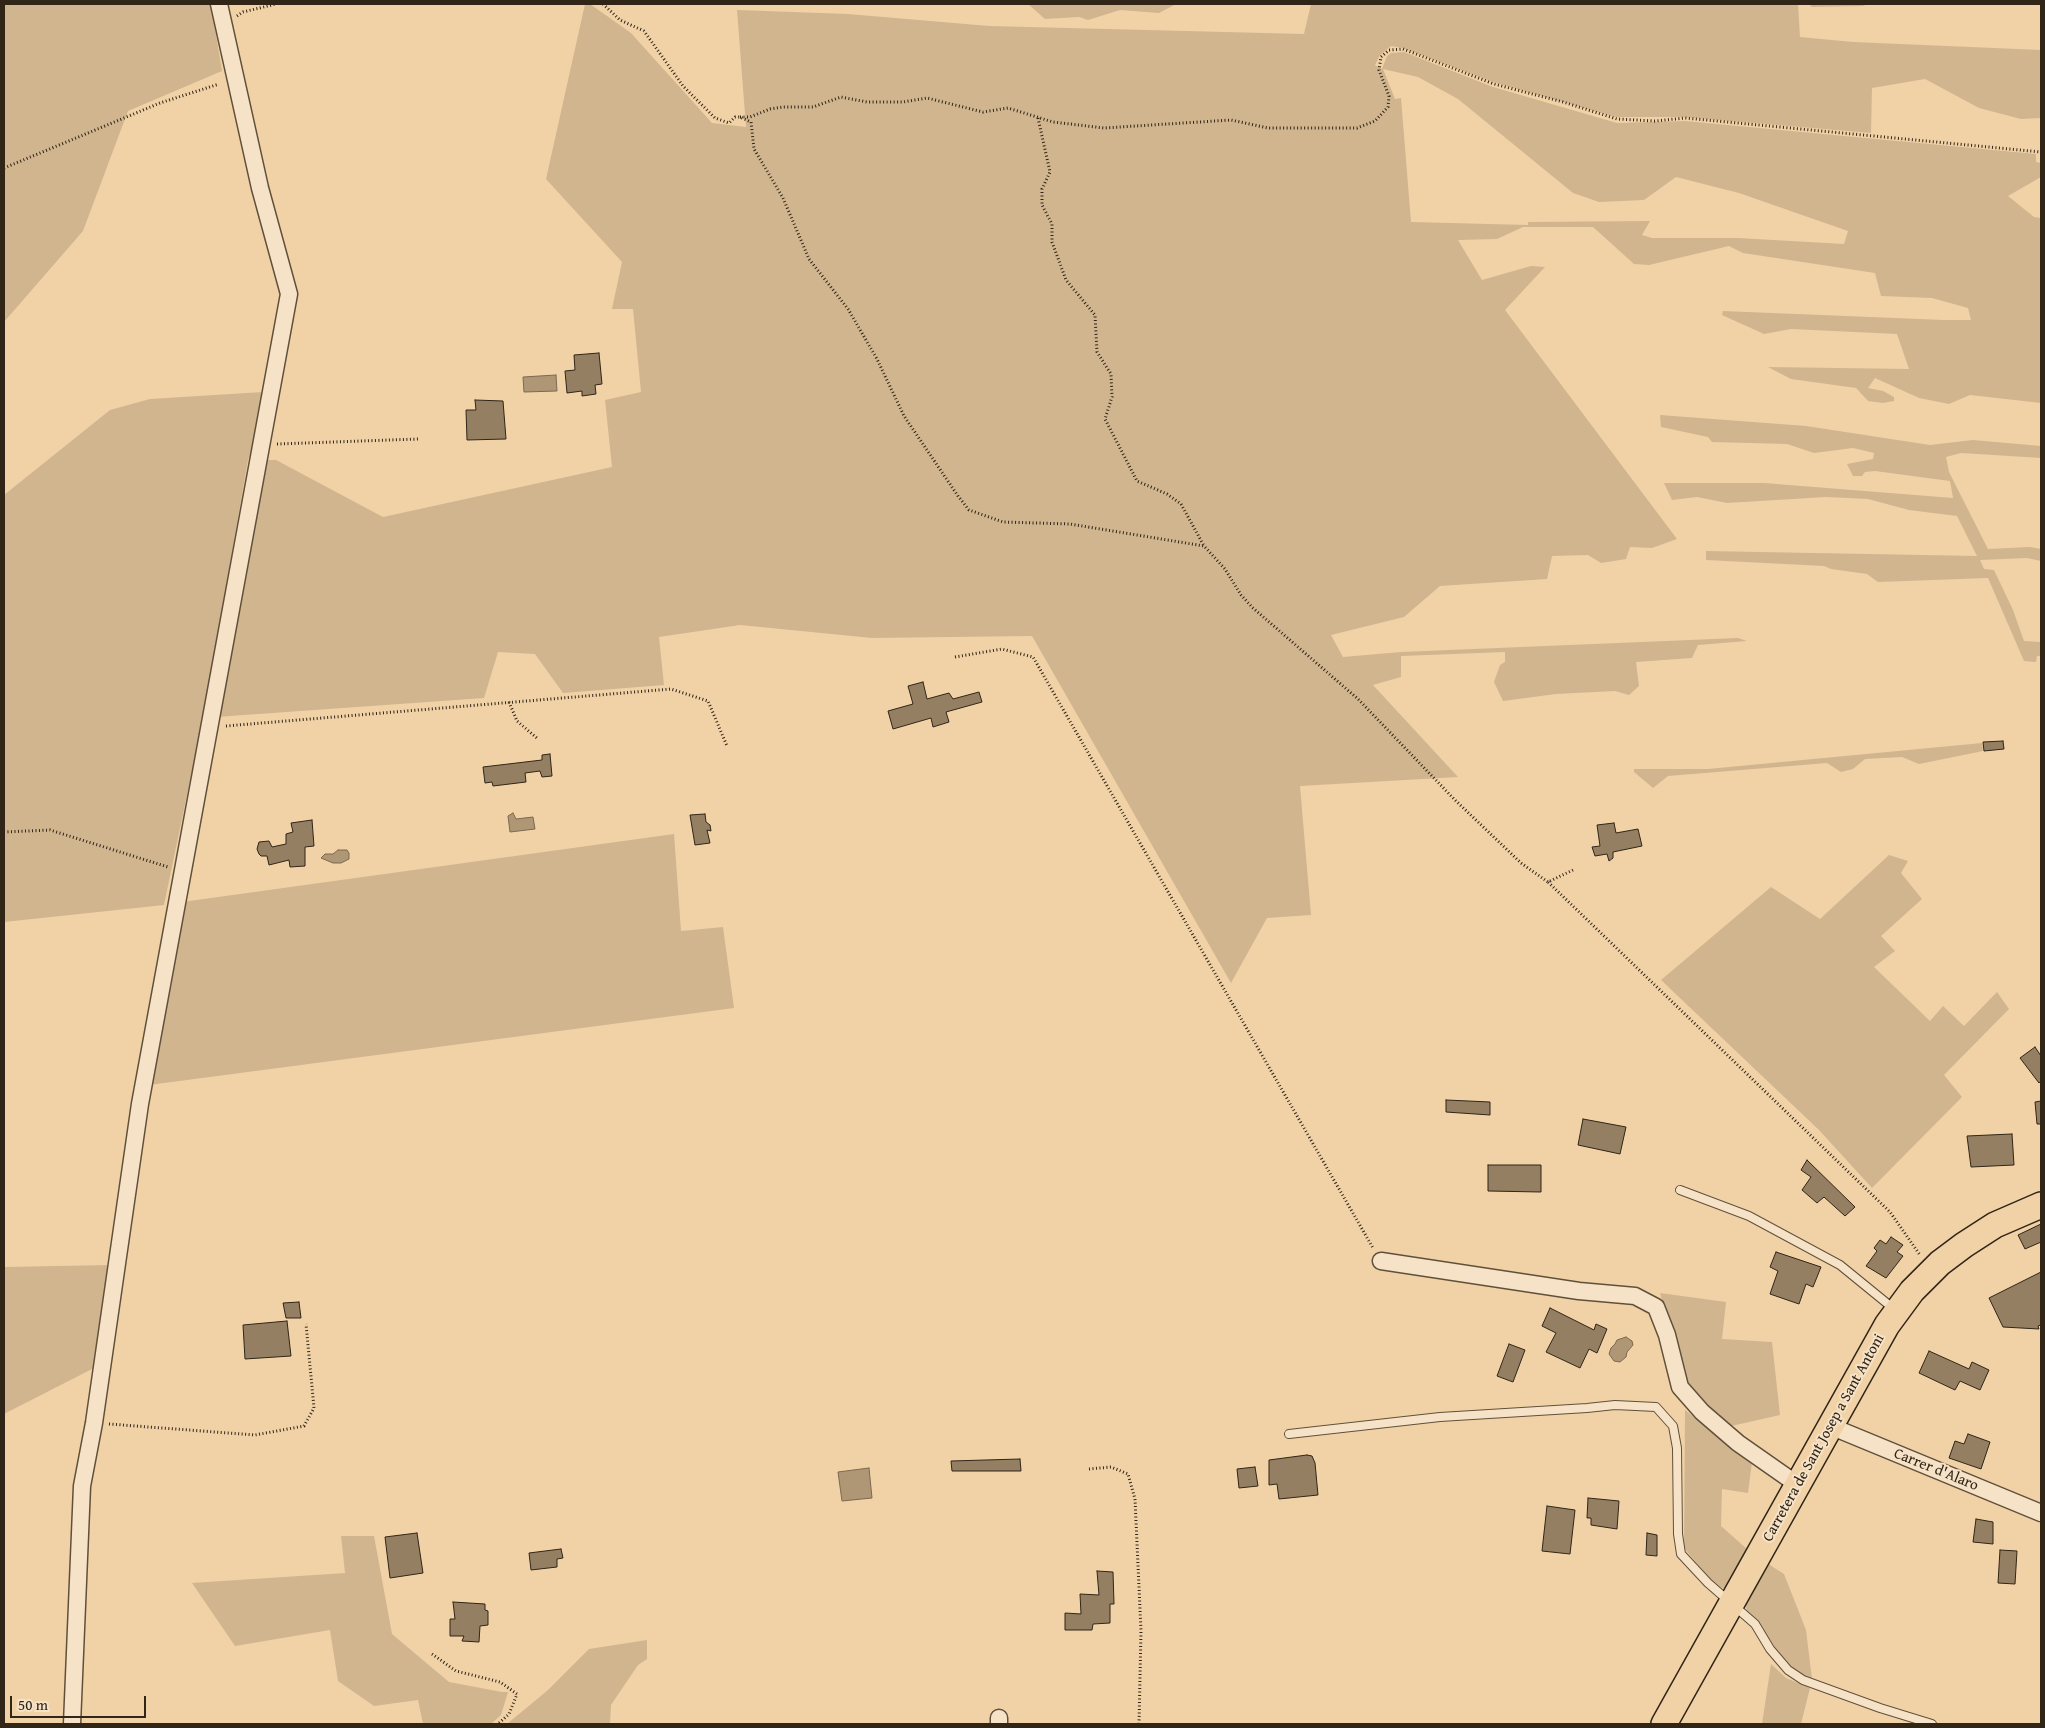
<!DOCTYPE html>
<style>
body{margin:0}
#map{position:relative;width:2045px;height:1728px;overflow:hidden;background:#f1d2a7;font-family:"Gentium Book Plus",serif}
canvas{display:block}
.frame{position:absolute;inset:0;border:5px solid #302517;pointer-events:none}
.scale{position:absolute;left:10px;top:1696px;width:136px;height:22px;box-sizing:border-box;border:2px solid #302517;border-top:0;padding-left:6px;font-size:15px;line-height:18px;white-space:nowrap;color:#302517;-webkit-text-stroke:4px #f6e2c6;paint-order:stroke}
</style>
<div id="map">
<canvas width="2045" height="1728"></canvas>
<div class="frame"></div>
<div class="scale">50 m</div>
</div>
<script>
const g = document.querySelector('canvas').getContext('2d');
g.lineJoin = 'round';
function paint(path, color) {
  g.fillStyle = color;
  g.fill(path, 'evenodd');
}
function toPath(rows) {
  const path = new Path2D();
  for (const r of rows) {
    path.moveTo(r[0], r[1]);
    for (let i = 2; i < r.length; i += 2) path.lineTo(r[i], r[i + 1]);
  }
  return path;
}
function trace(path, color, width, dash) {
  g.strokeStyle = color;
  g.lineWidth = width;
  g.lineCap = dash ? 'butt' : 'round';
  g.setLineDash(dash || []);
  g.stroke(path);
}
function drawText(font, color, halo, rows, align = 'center') {
  g.font = font + ' "Gentium Book Plus",serif';
  g.lineWidth = 4;
  g.setLineDash([]);
  g.textBaseline = 'middle';
  g.strokeStyle = halo;
  g.fillStyle = color;
  for (const [text, x, y, turn = 0] of rows) {
    g.save();
    g.translate(x, y);
    g.rotate((+turn || 0) * Math.PI / 180);
    g.textAlign = isNaN(turn) ? turn : align;
    if (halo) g.strokeText(text, 0, 0);
    g.fillText(text, 0, 0);
    g.restore();
  }
}
paint(toPath([
 [4,4,211,4,222,71,128,111,83,231,4,322],
 [585,4,590,4,631,33,712,123,746,127,737,10,848,14,989,26,1304,34,1311,4,1798,4,1800,37,1853,42,2041,50,2041,118,2021,119,1979,108,1925,79,1872,88,1871,133,1684,117,1616,117,1493,82,1403,48,1391,46,1380,55,1375,65,1382,69,1387,56,1391,53,1404,52,1493,87,1617,123,1685,121,2036,154,2036,162,2041,163,2041,177,2008,196,2034,217,2041,218,2041,403,1970,395,1949,404,1919,398,1875,378,1868,388,1883,391,1894,397,1894,401,1883,403,1868,401,1856,388,1791,379,1768,367,1909,369,1897,334,1791,329,1764,334,1722,315,1723,311,1944,320,1971,320,1968,308,1932,298,1881,296,1875,273,1743,253,1729,246,1649,265,1634,264,1593,227,1523,227,1497,239,1458,240,1482,280,1531,266,1545,267,1505,310,1677,539,1652,548,1630,547,1626,559,1601,563,1588,555,1552,556,1547,579,1440,586,1404,617,1331,635,1343,657,1401,652,1738,638,1747,641,1698,645,1692,658,1636,662,1639,686,1629,695,1615,691,1556,694,1503,701,1494,682,1500,665,1505,662,1505,652,1401,656,1401,677,1373,685,1458,777,1300,786,1311,915,1267,918,1231,983,1032,636,872,638,740,625,659,637,664,685,563,693,535,654,498,652,484,698,216,717,265,460,276,460,383,517,612,467,605,400,641,392,633,309,612,309,622,262,546,179],
 [1383,69,1418,77,1458,99,1573,193,1599,202,1644,200,1676,177,1739,193,1848,231,1844,244,1738,238,1652,238,1642,235,1650,221,1528,222,1528,225,1411,222,1401,98,1395,99],
 [1028,4,1176,4,1159,13,1120,10,1088,20,1079,17,1045,19],
 [1809,4,1868,4,1863,6,1812,7],
 [263,392,257,433,248,460,203,718,164,905,4,922,4,495,110,410,150,399],
 [1660,415,1806,426,1930,445,1973,440,2041,446,2041,458,1961,453,1946,457,1949,472,1988,549,2030,547,2041,549,2041,561,2027,558,1980,560,1984,569,1994,570,2013,610,2024,641,2041,642,2041,656,2037,656,2036,662,2024,661,1988,578,1878,582,1867,574,1831,569,1824,566,1706,560,1706,551,1977,556,1957,516,1909,510,1868,499,1826,497,1727,503,1697,497,1672,500,1664,483,1764,483,1953,498,1950,481,1875,471,1865,472,1862,476,1853,476,1847,464,1873,459,1874,453,1853,448,1814,453,1787,444,1712,442,1708,437,1661,427],
 [1982,743,1983,751,1919,764,1902,757,1865,759,1853,769,1841,772,1827,763,1668,776,1653,788,1634,772,1634,769,1708,769],
 [674,834,681,931,723,927,734,1008,149,1085,182,902],
 [1889,855,1908,861,1901,873,1922,899,1881,936,1895,951,1874,967,1930,1021,1943,1006,1964,1026,1997,992,2009,1009,1944,1075,1962,1097,1872,1188,1819,1130,1661,980,1771,887,1820,919],
 [110,1265,94,1368,4,1414,4,1267],
 [1660,1293,1726,1302,1722,1339,1772,1342,1780,1415,1727,1427,1689,1393],
 [1685,1410,1752,1462,1748,1493,1722,1489,1721,1526,1747,1549,1726,1589,1716,1586,1684,1548],
 [341,1536,374,1536,392,1634,449,1682,502,1692,508,1692,501,1715,491,1724,423,1724,418,1700,374,1706,338,1681,330,1630,235,1646,192,1583,345,1573],
 [1765,1562,1784,1574,1806,1630,1812,1679,1800,1674,1786,1664,1759,1624,1747,1612,1745,1601],
 [647,1640,647,1659,638,1665,611,1705,610,1724,507,1724,548,1690,589,1649],
 [1771,1664,1786,1678,1810,1688,1801,1724,1762,1724]
]), '#d0b58f');
const water = toPath([
 [556,375,557,391,524,392,523,377,556,375],
 [513,813,516,819,533,817,535,829,510,832,508,816,513,813],
 [338,850,347,850,349,853,349,859,341,863,333,863,321,858,325,854,333,854,338,850],
 [1626,1337,1632,1341,1633,1345,1627,1352,1626,1357,1620,1362,1614,1361,1609,1354,1611,1348,1615,1344,1617,1340,1626,1337],
 [869,1468,872,1498,842,1501,838,1472,869,1468]
]);
paint(water, '#af9776');
trace(water, '#7c6950', 1);
const building = toPath([
 [599,353,602,384,595,385,596,394,582,396,582,391,567,393,565,371,575,370,574,355,599,353],
 [475,400,503,401,506,439,467,440,466,410,476,410,475,400],
 [923,682,927,699,949,693,953,699,979,692,982,702,946,712,949,722,933,727,931,718,893,729,888,711,913,704,908,686,923,682],
 [2003,741,2004,749,1984,751,1983,742,2003,741],
 [550,754,552,776,542,777,540,771,525,773,526,782,493,786,492,782,485,783,483,767,542,760,542,755,550,754],
 [705,814,706,822,710,825,711,831,707,830,710,843,695,845,690,815,705,814],
 [312,820,314,846,305,847,305,866,290,867,289,860,269,865,267,856,261,856,259,854,257,849,259,842,269,841,272,847,286,844,286,834,293,832,291,823,312,820],
 [1614,823,1616,833,1638,829,1642,846,1613,852,1613,858,1609,861,1607,854,1595,856,1592,847,1600,846,1597,825,1614,823],
 [2035,1047,2041,1056,2041,1081,2039,1083,2020,1058,2035,1047],
 [1446,1100,1490,1102,1490,1115,1446,1112,1446,1100],
 [2041,1101,2041,1124,2037,1124,2035,1102,2041,1101],
 [1583,1119,1626,1127,1620,1154,1578,1145,1583,1119],
 [2012,1134,2014,1165,1971,1167,1967,1136,2012,1134],
 [1807,1160,1855,1207,1845,1216,1824,1197,1817,1203,1802,1190,1811,1177,1801,1170,1807,1160],
 [1488,1165,1541,1165,1541,1192,1488,1191,1488,1165],
 [2041,1224,2041,1242,2025,1249,2018,1235,2041,1224],
 [1891,1237,1903,1245,1897,1252,1903,1256,1886,1278,1866,1266,1877,1251,1874,1248,1880,1240,1886,1244,1891,1237],
 [1776,1252,1821,1267,1813,1287,1806,1284,1799,1304,1770,1294,1778,1271,1770,1267,1776,1252],
 [2041,1272,2041,1325,2038,1326,2039,1329,2003,1327,1989,1298,2041,1272],
 [299,1302,301,1318,286,1318,283,1303,299,1302],
 [1550,1308,1594,1330,1596,1324,1607,1329,1597,1353,1589,1349,1580,1368,1546,1352,1556,1333,1542,1326,1550,1308],
 [287,1321,291,1356,245,1359,243,1325,287,1321],
 [1509,1344,1525,1350,1513,1382,1497,1376,1509,1344],
 [1929,1351,1969,1369,1972,1362,1989,1370,1980,1390,1960,1381,1955,1390,1919,1373,1929,1351],
 [1968,1434,1990,1442,1981,1469,1949,1458,1955,1441,1964,1444,1968,1434],
 [1307,1455,1312,1456,1315,1463,1318,1495,1279,1499,1277,1484,1269,1485,1269,1460,1307,1455],
 [1020,1459,1021,1471,952,1471,951,1461,1020,1459],
 [1255,1467,1258,1486,1239,1488,1237,1469,1255,1467],
 [1588,1498,1619,1501,1617,1529,1591,1525,1591,1518,1587,1518,1588,1498],
 [1547,1506,1575,1510,1570,1554,1542,1551,1547,1506],
 [1976,1519,1993,1522,1993,1544,1973,1542,1976,1519],
 [417,1533,423,1573,390,1578,385,1537,417,1533],
 [1647,1533,1657,1535,1657,1556,1646,1555,1647,1533],
 [561,1549,563,1558,557,1559,557,1567,531,1570,529,1553,561,1549],
 [2000,1550,2017,1551,2015,1584,1998,1583,2000,1550],
 [1097,1571,1113,1572,1114,1604,1110,1604,1110,1623,1093,1624,1092,1630,1065,1630,1065,1613,1081,1614,1080,1594,1099,1595,1097,1571],
 [453,1602,485,1604,485,1610,488,1611,488,1625,480,1626,479,1642,462,1641,464,1636,450,1636,450,1619,455,1619,453,1602]
]);
paint(building, '#947f62');
trace(building, '#302517', 1);
const service = toPath([
 [1680,1190,1749,1216,1840,1265,1894,1309],
 [1289,1434,1440,1417,1587,1408,1615,1405,1656,1407,1673,1426,1677,1448,1678,1534,1681,1554,1708,1583,1755,1624,1770,1649,1788,1670,1803,1680,1880,1708,1932,1724]
]);
const minor = toPath([
 [1381,1261,1579,1291,1635,1296,1656,1307,1667,1335,1680,1387,1702,1412,1738,1443,1798,1485],
 [1830,1426,2041,1513],
 [999,1718,999,1724],
 [72,1724,82,1486,94,1423,140,1104,289,294,260,188,219,4]
]);
const primary = toPath([
 [1664,1724,1887,1325,1912,1291,1940,1263,1964,1245,1995,1225,2041,1205]
]);
trace(service, '#60503b', 10);
trace(minor, '#60503b', 19);
trace(primary, '#302517', 28);
trace(toPath([
 [603,4,620,20,644,31,683,86,715,118,729,123,735,117,740,117,751,122,754,149,783,198,809,259,848,309,877,359,904,416,958,496,969,510,1003,522,1070,524,1204,546,1225,569,1241,595,1253,608,1358,699,1455,800,1521,863,1548,882],
 [237,16,243,12,276,4],
 [740,117,750,117,770,109,783,107,813,107,841,97,867,102,903,102,927,98,983,112,1008,108,1053,122,1104,128,1231,120,1268,128,1357,128,1375,121,1388,107,1389,96,1379,70,1381,57,1389,50,1403,49,1494,84,1563,102,1617,119,1655,121,1685,118,2041,152],
 [1038,118,1050,172,1042,189,1042,205,1052,224,1052,242,1066,280,1095,315,1097,352,1111,374,1112,397,1105,419,1137,481,1167,494,1181,504,1204,546],
 [4,168,160,103,219,84],
 [277,444,418,439],
 [955,657,1002,649,1033,657,1373,1248],
 [509,702,517,721,538,739],
 [226,726,671,689,708,701,727,746],
 [4,832,50,830,168,867],
 [1573,870,1548,882,1890,1212,1920,1255],
 [109,1424,255,1435,304,1426,314,1408,306,1324],
 [1089,1469,1111,1467,1128,1474,1135,1499,1141,1631,1139,1724],
 [432,1654,456,1671,500,1682,517,1694,509,1714,498,1724]
]), '#302517', 3, [1, 2.5]);
trace(service, '#f6e2c6', 8);
trace(minor, '#f6e2c6', 16);
trace(primary, '#f1d2a7', 25);
drawText('15px', '#302517', '#f6e2c6', [
 ["Carretera de Sant Josep a Sant Antoni",1824,1438,-61],
 ["Carrer d'Alaro",1936,1470,22]
]);
</script>
